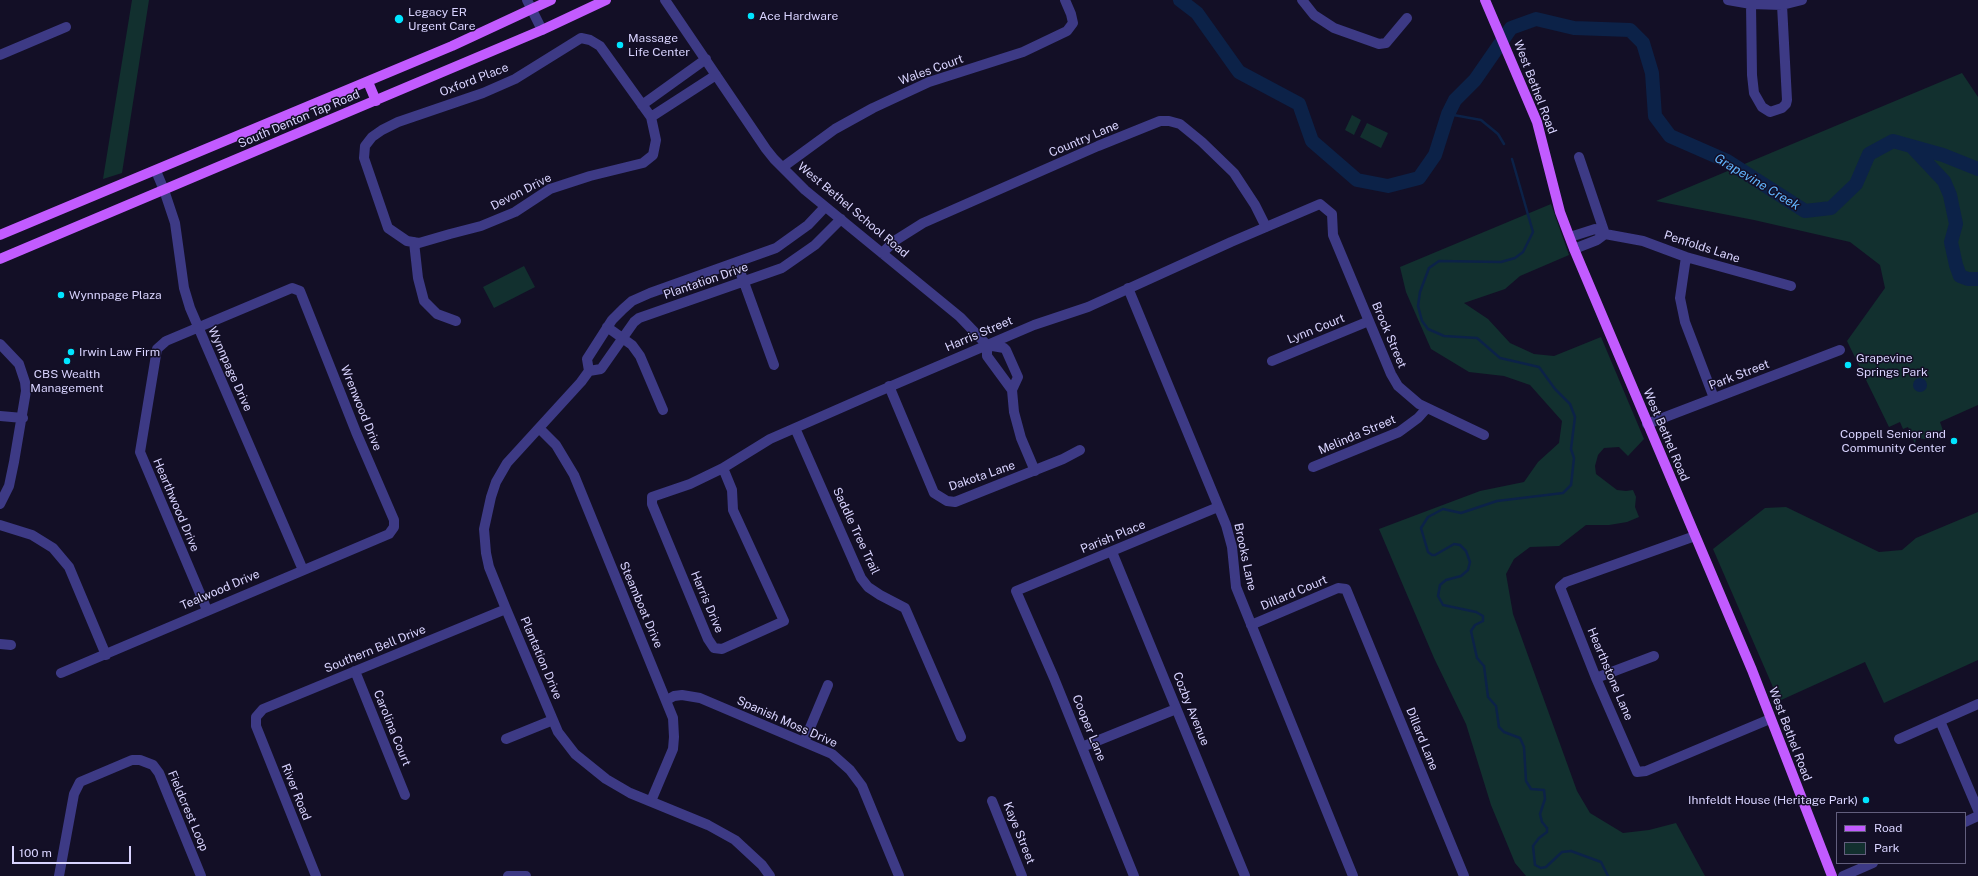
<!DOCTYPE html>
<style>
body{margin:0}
#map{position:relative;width:1978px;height:876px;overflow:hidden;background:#130f26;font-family:"Public Sans",sans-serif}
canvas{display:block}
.legend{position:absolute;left:1836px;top:812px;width:130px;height:52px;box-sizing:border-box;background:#130f26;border:1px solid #625e7d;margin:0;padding:5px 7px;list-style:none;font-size:12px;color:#d9d4ff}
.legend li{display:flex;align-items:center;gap:8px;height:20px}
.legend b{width:20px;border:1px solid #625e7d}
.scale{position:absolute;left:12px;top:846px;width:119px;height:18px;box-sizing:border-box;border:2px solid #d9d4ff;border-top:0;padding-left:5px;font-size:12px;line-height:14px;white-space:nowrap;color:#d9d4ff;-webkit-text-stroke:3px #130f26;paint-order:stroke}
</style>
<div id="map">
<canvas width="1978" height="876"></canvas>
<ul class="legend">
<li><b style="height:5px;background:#c25bff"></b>Road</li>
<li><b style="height:11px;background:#12302f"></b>Park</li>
</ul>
<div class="scale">100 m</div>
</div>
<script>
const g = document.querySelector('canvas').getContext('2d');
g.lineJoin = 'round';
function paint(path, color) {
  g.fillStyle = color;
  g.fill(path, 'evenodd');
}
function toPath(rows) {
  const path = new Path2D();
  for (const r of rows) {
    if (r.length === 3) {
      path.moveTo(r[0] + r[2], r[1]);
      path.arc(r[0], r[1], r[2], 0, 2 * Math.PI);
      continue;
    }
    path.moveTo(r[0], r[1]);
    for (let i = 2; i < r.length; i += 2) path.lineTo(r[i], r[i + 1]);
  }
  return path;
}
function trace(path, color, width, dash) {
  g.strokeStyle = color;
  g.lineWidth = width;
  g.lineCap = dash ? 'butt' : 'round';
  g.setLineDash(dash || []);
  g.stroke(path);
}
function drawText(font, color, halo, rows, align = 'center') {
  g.font = font + ' "Public Sans",sans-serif';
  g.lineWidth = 3;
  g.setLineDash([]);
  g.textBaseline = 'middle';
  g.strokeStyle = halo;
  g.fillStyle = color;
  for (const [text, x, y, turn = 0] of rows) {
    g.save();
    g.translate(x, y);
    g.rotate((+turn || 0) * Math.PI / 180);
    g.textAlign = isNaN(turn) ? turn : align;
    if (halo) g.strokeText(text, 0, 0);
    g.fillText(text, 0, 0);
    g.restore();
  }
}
paint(toPath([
 [132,0,149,0,122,173,103,179],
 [1962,73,1978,97,1978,405,1940,422,1945,436,1933,440,1916,438,1915,444,1908,427,1903,429,1900,422,1889,427,1847,341,1885,288,1880,265,1850,242,1754,220,1656,201],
 [1352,115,1361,120,1354,135,1345,130],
 [1367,123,1388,133,1381,148,1360,137],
 [1551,204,1569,255,1520,276,1505,289,1464,303,1488,319,1510,343,1534,354,1554,356,1601,337,1644,439,1628,456,1619,447,1604,448,1598,455,1595,466,1596,474,1617,490,1626,491,1633,490,1636,497,1635,507,1639,517,1627,522,1609,525,1586,525,1559,546,1530,547,1514,559,1506,574,1513,614,1577,791,1590,813,1623,833,1649,830,1676,823,1705,876,1526,876,1515,863,1491,805,1466,724,1434,658,1379,529,1480,491,1524,482,1538,462,1559,443,1562,421,1530,385,1504,376,1469,372,1431,349,1406,292,1400,267],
 [524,266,535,287,494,308,483,287],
 [1786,507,1879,552,1902,550,1916,538,1978,512,1978,660,1884,703,1865,662,1779,701,1713,549,1765,508]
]), '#12302f');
paint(toPath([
 [1920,385,7]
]), '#0c2248');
trace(toPath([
 [1448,114,1481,120,1498,134,1504,144],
 [1512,159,1533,232,1523,252,1515,258,1501,262,1439,261,1429,268,1420,292,1418,306,1422,321,1428,329,1444,336,1477,338,1500,358,1539,367,1555,389,1570,404,1575,417,1571,449,1574,458,1571,485,1563,493,1497,501,1461,513,1443,509,1428,517,1421,528,1428,552,1432,555,1435,555,1454,544,1460,545,1466,551,1470,562,1468,570,1461,576,1446,580,1440,585,1438,596,1443,605,1476,612,1483,616,1483,621,1475,625,1471,631,1477,658,1484,666,1488,697,1496,706,1499,727,1504,732,1520,738,1524,747,1526,781,1531,789,1544,790,1545,799,1540,814,1542,822,1547,828,1547,832,1539,838,1533,846,1535,865,1541,868,1546,867,1562,852,1571,851,1601,862,1608,876]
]), '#0c2248', 2.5);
trace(toPath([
 [1180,0,1197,13,1239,72,1299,104,1312,141,1357,180,1388,186,1419,178,1435,155,1448,114,1455,100,1475,80,1511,28,1536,19,1574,28,1630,30,1643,43,1652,73,1655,116,1670,136,1727,161,1805,211,1831,208,1856,184,1869,154,1893,141,1943,155,1978,169],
 [1912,147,1944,181,1950,195,1956,224,1951,242,1956,265,1960,276,1968,279,1978,279]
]), '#0c2248', 14);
trace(toPath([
 [527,0,542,30],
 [665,0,766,149,774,159,805,190,960,317,987,345],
 [1302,0,1314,15,1334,28,1379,44,1386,43,1407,18],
 [1728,0,1751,4,1782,5,1802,0],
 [1751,4,1752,75,1754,93,1762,107,1770,112,1782,108,1786,104,1787,100,1782,5],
 [581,38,590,40,600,46,651,117,656,140,653,155,643,163,590,176,550,189,515,212,481,226,450,234,419,243,407,241,388,228,364,158,365,146,372,137,382,130,398,122,483,93,515,79,581,38],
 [0,55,66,27],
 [642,105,706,59],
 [651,117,716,75],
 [1579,157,1605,234],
 [783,167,835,129,873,108,929,82,1023,52,1067,31,1073,23,1071,14,1065,0],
 [156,171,164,190,175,223,184,288,190,308,303,570],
 [1570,237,1595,229,1605,234,1643,241,1686,257,1791,286],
 [414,242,418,278,424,301,437,314,456,321],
 [1574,249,1597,240,1605,234],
 [882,253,896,240,923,223,1098,146,1160,121,1169,121,1180,124,1202,142,1234,173,1255,205,1266,227],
 [1686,257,1680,298,1685,322,1714,398],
 [737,263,774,365],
 [1128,288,1226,525,1232,547,1236,587,1353,876],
 [607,327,632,345,640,356,663,410],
 [0,344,19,364,25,382,26,391,14,462,9,486,0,504],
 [987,345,987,356,1012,390,1014,412,1021,438,1035,471],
 [987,345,1004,348,1006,350,1018,377,1012,390],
 [1272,361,1369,321],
 [589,371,601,369,634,322,639,318,782,268,815,245,841,219],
 [889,386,934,493,947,501,955,502,1063,459,1080,450],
 [0,416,23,418],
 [1647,424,1840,350],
 [539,428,556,445,574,475,673,718,674,737,673,749,651,801],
 [795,428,861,578,868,587,880,595,905,608,961,737],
 [1313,467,1399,432,1418,418,1427,408],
 [723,468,732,490,733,510,784,621,722,649,714,648,708,639,652,504,652,497,690,484,723,468,770,439,875,393,1034,325,1088,307,1231,242,1320,204,1332,214,1333,235,1391,374,1398,386,1419,404,1484,435],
 [0,525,32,535,53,548,69,567,106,655],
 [1695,536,1566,582,1560,587,1596,678,1637,772,1646,771,1770,719],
 [1112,552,1245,876],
 [1251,625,1338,588,1346,589,1464,876],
 [0,644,11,645],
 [355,671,405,795],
 [61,673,389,534,394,527,394,520,356,432,300,291,292,288,166,341,157,349,140,452,207,610],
 [1596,678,1654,656],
 [667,700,674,696,682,695,700,698,832,754,850,770,862,786,899,876],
 [1940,721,1978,810],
 [506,739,553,720],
 [1899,739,1978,704],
 [804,742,828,685],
 [1082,747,1176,709],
 [992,801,1022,876],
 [1965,822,1978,816],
 [59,876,74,794,80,782,132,760,140,760,153,765,159,773,201,876],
 [316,876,256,726,256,717,263,709,506,609],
 [508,876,526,876],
 [770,876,762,865,735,840,708,825,630,793,606,779,575,754,558,732,506,609,489,567,486,553,484,529,491,497,496,482,507,463,581,382,589,371,587,359,612,320,623,309,632,301,650,293,776,248,808,225,825,207],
 [1134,876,1054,678,1016,591,1218,507],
 [1843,876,1873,863]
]), '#3d3a85', 10);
trace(toPath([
 [1485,0,1537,122,1560,212,1574,249,1752,670,1832,876],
 [368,82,376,101],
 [0,235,452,46,551,0],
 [0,259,542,30,606,0]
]), '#c25bff', 10);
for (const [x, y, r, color] of [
 [751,16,4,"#00e5ff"],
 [399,19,5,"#00e5ff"],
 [620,45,4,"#00e5ff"],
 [61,295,4,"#00e5ff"],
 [71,352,4,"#00e5ff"],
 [67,361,4,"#00e5ff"],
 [1848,365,4,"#00e5ff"],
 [1954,441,4,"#00e5ff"],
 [1866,800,4,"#00e5ff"]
]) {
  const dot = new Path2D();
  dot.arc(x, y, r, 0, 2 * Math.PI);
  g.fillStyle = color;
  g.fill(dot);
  trace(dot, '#130f26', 1.5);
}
drawText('12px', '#d9d4ff', '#130f26', [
 ["Legacy ER",408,12],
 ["Urgent Care",408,26],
 ["Ace Hardware",759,16],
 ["Massage",628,38],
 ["Life Center",628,52],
 ["Wynnpage Plaza",69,295],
 ["Irwin Law Firm",79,352],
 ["Grapevine",1856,358],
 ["Springs Park",1856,372],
 ["CBS Wealth",67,374,"center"],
 ["Management",67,388,"center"],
 ["Coppell Senior and",1946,434,"right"],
 ["Community Center",1946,448,"right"],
 ["Ihnfeldt House (Heritage Park)",1858,800,"right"]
], 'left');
drawText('12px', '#d9d4ff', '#130f26', [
 ["Wales Court",931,70,-20],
 ["Oxford Place",474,80,-21],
 ["West Bethel Road",1535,87,69],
 ["South Denton Tap Road",299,119,-23],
 ["Country Lane",1084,139,-23],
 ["Devon Drive",521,192,-27],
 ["West Bethel School Road",853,210,40],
 ["Penfolds Lane",1702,247,18],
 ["Plantation Drive",706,281,-19],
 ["Lynn Court",1316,329,-22],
 ["Harris Street",979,334,-23],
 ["Brock Street",1389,335,67],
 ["Wynnpage Drive",230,369,66],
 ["Park Street",1739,375,-21],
 ["Wrenwood Drive",361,408,68],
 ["Melinda Street",1357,435,-23],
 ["West Bethel Road",1666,435,67],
 ["Dakota Lane",982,476,-19],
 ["Hearthwood Drive",176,505,67],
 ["Saddle Tree Trail",856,531,65],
 ["Parish Place",1113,537,-22],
 ["Brooks Lane",1245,557,78],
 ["Tealwood Drive",220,590,-23],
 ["Dillard Court",1294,593,-23],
 ["Harris Drive",707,602,67],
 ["Steamboat Drive",641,605,67],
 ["Southern Bell Drive",375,649,-22],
 ["Plantation Drive",541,658,67],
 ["Hearthstone Lane",1610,674,67],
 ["Cozby Avenue",1191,709,68],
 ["Spanish Moss Drive",787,722,24],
 ["Carolina Court",392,728,68],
 ["Cooper Lane",1089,728,68],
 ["West Bethel Road",1790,734,69],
 ["Dillard Lane",1422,739,68],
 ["River Road",296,792,68],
 ["Fieldcrest Loop",188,811,67],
 ["Kaye Street",1019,833,68]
]);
drawText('italic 13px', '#62b6ff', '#130f26', [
 ["Grapevine Creek",1757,182,31]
]);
</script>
